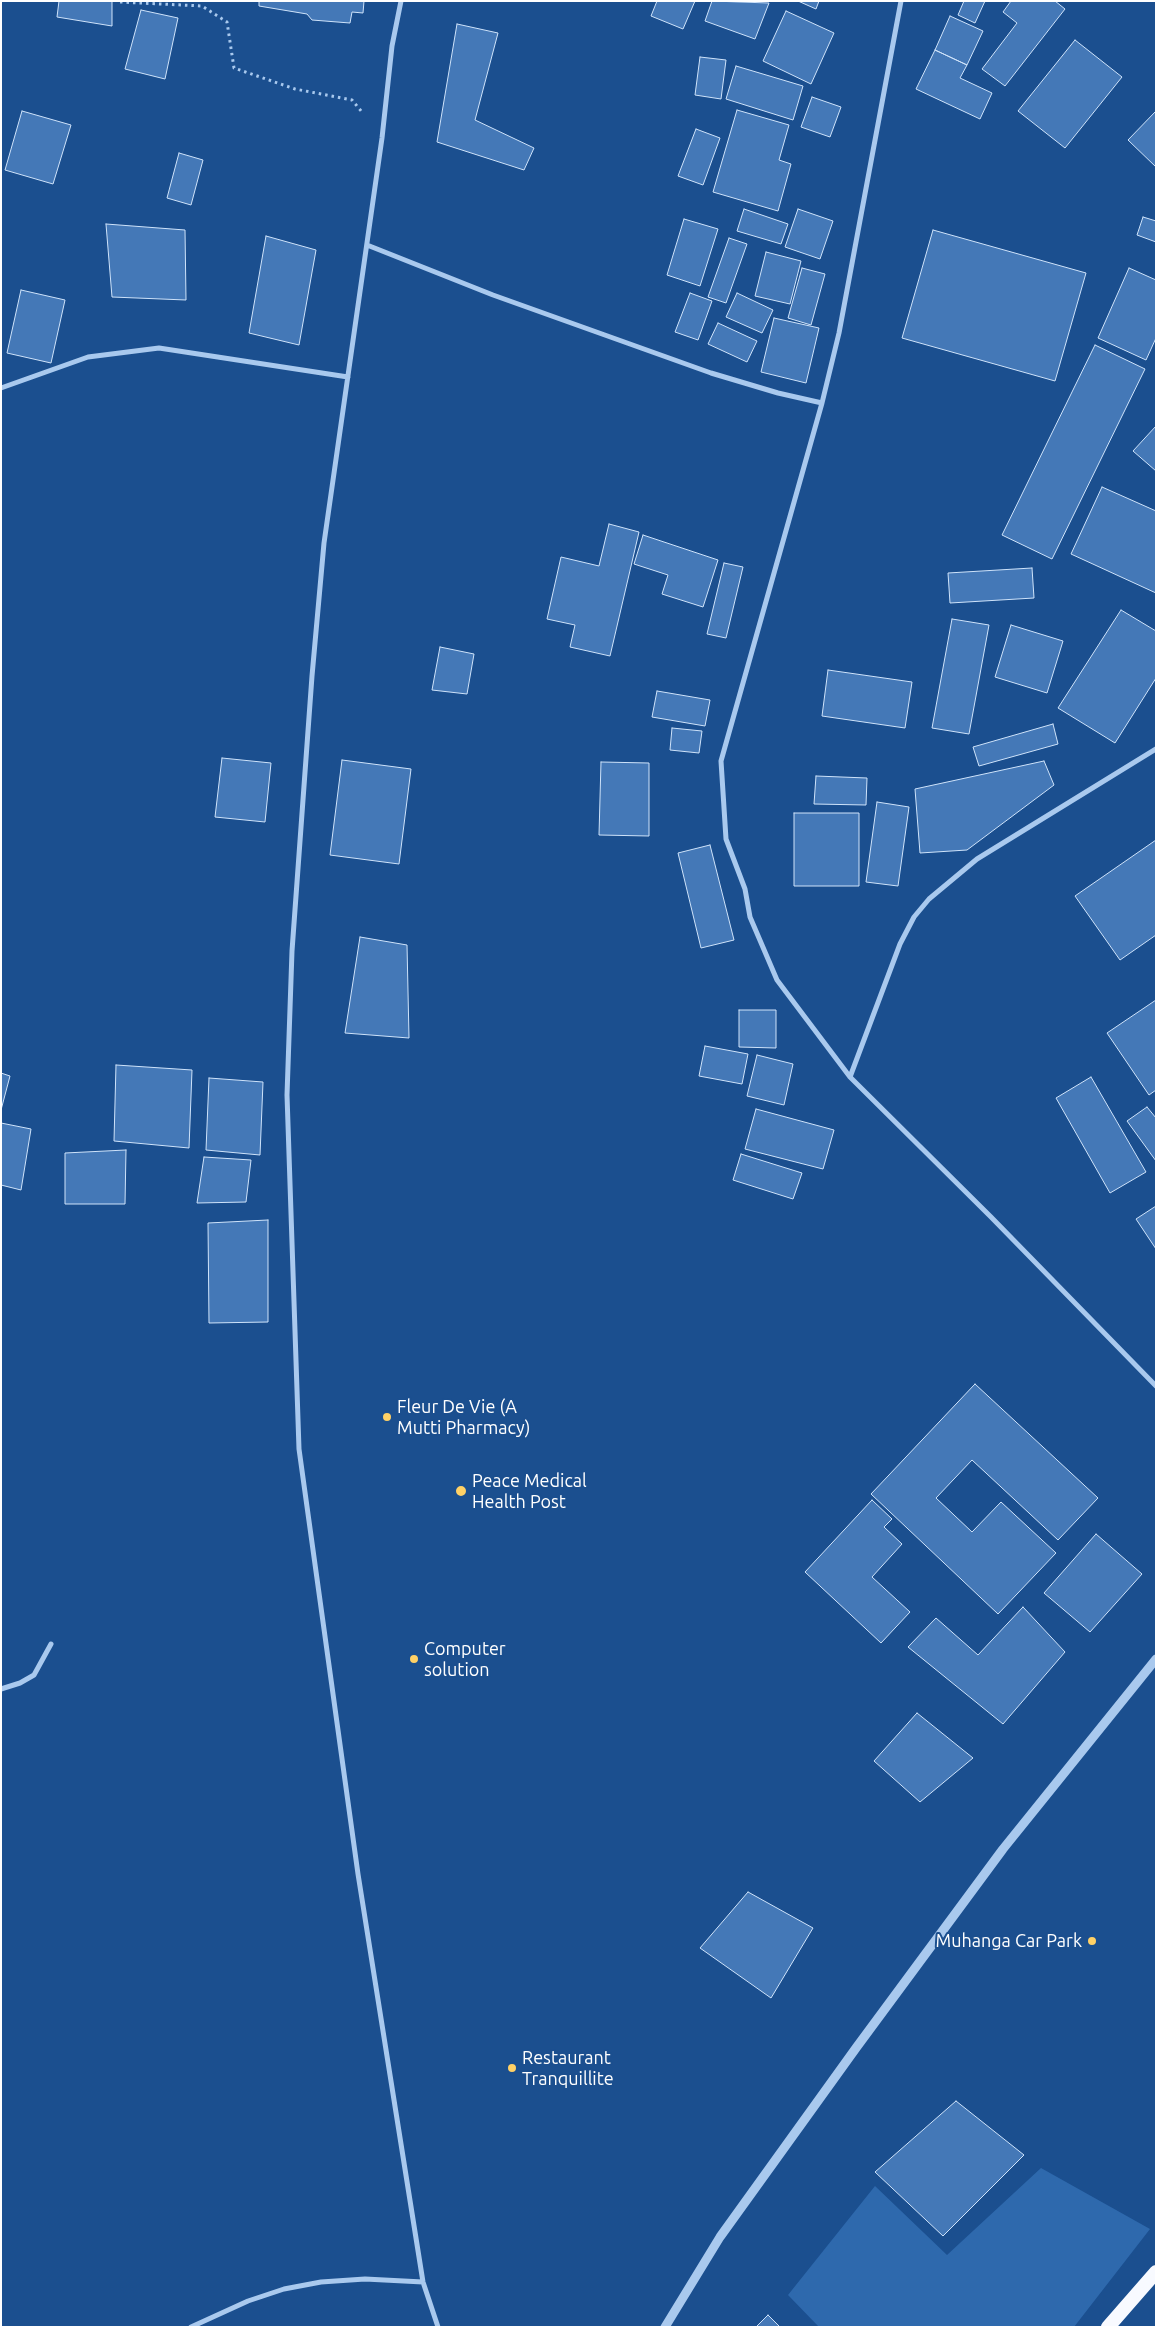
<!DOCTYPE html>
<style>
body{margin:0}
#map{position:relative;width:1157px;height:2328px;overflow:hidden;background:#1b4f8f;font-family:Ubuntu,sans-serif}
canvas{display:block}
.frame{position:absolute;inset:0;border:2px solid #fff;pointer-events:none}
</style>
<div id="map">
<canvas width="1157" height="2328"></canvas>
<div class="frame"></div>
</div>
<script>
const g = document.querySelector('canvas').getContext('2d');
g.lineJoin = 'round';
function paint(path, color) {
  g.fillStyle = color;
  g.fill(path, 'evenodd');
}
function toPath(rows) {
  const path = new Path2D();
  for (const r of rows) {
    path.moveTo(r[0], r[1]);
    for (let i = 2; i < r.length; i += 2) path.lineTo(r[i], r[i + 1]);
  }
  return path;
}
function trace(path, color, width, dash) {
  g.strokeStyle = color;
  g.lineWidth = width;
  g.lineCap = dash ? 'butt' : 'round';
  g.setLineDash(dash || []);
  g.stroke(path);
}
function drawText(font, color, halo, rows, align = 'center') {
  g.font = font + ' Ubuntu,sans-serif';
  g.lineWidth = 4;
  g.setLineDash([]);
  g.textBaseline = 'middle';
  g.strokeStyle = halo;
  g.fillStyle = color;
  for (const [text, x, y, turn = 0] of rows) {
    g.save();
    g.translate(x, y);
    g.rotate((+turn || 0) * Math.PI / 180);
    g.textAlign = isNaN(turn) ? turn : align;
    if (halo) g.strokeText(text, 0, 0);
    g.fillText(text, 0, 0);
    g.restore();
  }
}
paint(toPath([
 [1041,2168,1150,2229,1074,2327,819,2327,788,2295,875,2186,947,2255]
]), '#2e69ad');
const building = toPath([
 [59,1,112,1,112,26,57,17,59,1],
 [259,1,364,1,363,13,352,12,350,23,312,20,307,14,259,6,259,1],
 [657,1,695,1,683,29,651,16,657,1],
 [712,1,769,3,755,39,705,21,712,1],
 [798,1,819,1,816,9,798,1],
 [964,1,985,1,975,23,958,15,964,1],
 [1011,1,1055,1,1065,9,1005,86,982,69,1017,23,1003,12,1011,1],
 [141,10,178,18,165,79,125,69,141,10],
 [786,11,834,33,811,84,763,61,786,11],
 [950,16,983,31,967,65,935,50,950,16],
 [457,24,498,33,475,120,534,148,524,170,437,142,457,24],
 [1075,40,1122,77,1065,148,1018,111,1075,40],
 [935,50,967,65,960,78,992,93,980,119,916,89,935,50],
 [700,57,726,60,721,99,695,95,700,57],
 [736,66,803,86,793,120,726,99,736,66],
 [812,97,841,107,830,137,801,127,812,97],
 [737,110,789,125,779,160,791,164,778,211,713,192,737,110],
 [22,111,71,125,53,184,5,170,22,111],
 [1156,111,1156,167,1128,140,1156,111],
 [696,129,720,138,703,185,678,176,696,129],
 [179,153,203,160,191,205,167,198,179,153],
 [744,209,788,224,781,244,737,231,744,209],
 [798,209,833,221,820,259,785,247,798,209],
 [1143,217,1156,221,1156,242,1137,235,1143,217],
 [684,219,718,229,700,286,667,275,684,219],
 [106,224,185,230,186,300,112,297,106,224],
 [933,230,1086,273,1055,381,902,338,933,230],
 [266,236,316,250,299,345,249,333,266,236],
 [729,238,747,244,726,303,708,297,729,238],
 [766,252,801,261,790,304,755,296,766,252],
 [802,268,825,274,811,325,788,318,802,268],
 [1129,268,1156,280,1156,338,1146,360,1098,338,1129,268],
 [21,290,65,300,51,363,7,353,21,290],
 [690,293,712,301,698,340,675,332,690,293],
 [737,293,773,310,762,333,726,317,737,293],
 [774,318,819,328,806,383,761,372,774,318],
 [718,323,757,341,747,362,708,344,718,323],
 [1095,345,1145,369,1052,559,1002,535,1095,345],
 [1156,426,1156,471,1133,451,1156,426],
 [1102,487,1156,511,1156,593,1071,554,1102,487],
 [609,524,639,532,610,656,570,647,575,625,547,619,561,557,599,566,609,524],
 [643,535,718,560,703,607,662,594,668,575,634,564,643,535],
 [724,563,743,567,726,638,707,634,724,563],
 [1032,568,1034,598,950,603,948,573,1032,568],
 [1121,610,1156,631,1156,678,1115,743,1058,708,1121,610],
 [952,619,989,625,969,734,932,728,952,619],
 [1011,625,1063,641,1047,693,995,677,1011,625],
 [440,647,474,654,467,694,432,690,440,647],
 [828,670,912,682,905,728,822,716,828,670],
 [657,691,710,700,705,726,652,717,657,691],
 [1053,724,1058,744,979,766,973,747,1053,724],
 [672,728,702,731,699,753,670,750,672,728],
 [222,758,271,763,265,822,215,817,222,758],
 [342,760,411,769,399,864,330,855,342,760],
 [1044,761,1054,785,967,850,920,853,915,789,1044,761],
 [601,762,649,763,649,836,599,835,601,762],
 [816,776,867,778,866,805,814,804,816,776],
 [877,802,909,807,898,886,866,882,877,802],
 [794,813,859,813,859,886,794,886,794,813],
 [1156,840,1156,935,1120,960,1075,896,1156,840],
 [710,845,734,940,701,948,678,853,710,845],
 [360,937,407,945,409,1038,345,1033,360,937],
 [1156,1000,1156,1090,1149,1095,1107,1033,1156,1000],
 [739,1010,776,1010,776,1048,739,1047,739,1010],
 [705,1046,748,1054,742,1084,699,1076,705,1046],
 [757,1055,793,1064,784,1105,747,1096,757,1055],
 [116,1065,192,1070,189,1148,114,1141,116,1065],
 [1,1073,10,1076,1,1110,1,1073],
 [1091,1077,1146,1172,1110,1193,1056,1098,1091,1077],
 [209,1078,263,1082,260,1155,206,1150,209,1078],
 [1147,1107,1156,1118,1156,1161,1127,1121,1147,1107],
 [756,1109,834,1130,823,1169,745,1149,756,1109],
 [1,1123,31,1129,21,1190,1,1185,1,1123],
 [126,1150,125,1204,65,1204,65,1153,126,1150],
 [741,1154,802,1173,793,1199,733,1180,741,1154],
 [204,1157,251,1160,246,1202,197,1203,204,1157],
 [1156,1206,1156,1249,1136,1219,1156,1206],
 [268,1220,268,1322,209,1323,208,1223,268,1220],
 [975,1384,1098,1498,1058,1540,972,1460,936,1498,972,1532,1001,1502,1056,1553,998,1614,871,1494,975,1384],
 [872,1500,892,1519,884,1527,902,1544,872,1577,910,1612,881,1643,805,1572,872,1500],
 [1096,1534,1142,1574,1090,1632,1044,1593,1096,1534],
 [1023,1607,1065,1652,1003,1724,908,1647,936,1618,978,1655,1023,1607],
 [917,1713,973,1758,920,1802,874,1761,917,1713],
 [748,1892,813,1928,771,1998,700,1948,748,1892],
 [956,2101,1024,2155,943,2236,875,2172,956,2101],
 [768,2315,780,2327,756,2327,768,2315]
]);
paint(building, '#4478b7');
trace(building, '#cfe3fa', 1);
trace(toPath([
 [120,2,202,6,227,22,234,68,295,89,352,100,362,112]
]), '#a9c9ee', 3, [2.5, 4]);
trace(toPath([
 [401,1,392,46,382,138,324,543,312,676,292,951,287,1095,299,1449,358,1874,423,2282,438,2327],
 [901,1,839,333,822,403,721,761,726,839,745,889,750,917,777,980,850,1077,991,1217,1156,1386],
 [367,245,493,295,711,373,778,393,822,403],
 [1,388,88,357,159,348,348,377],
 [850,1077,900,944,914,917,929,899,977,859,1156,749],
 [1,1689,20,1683,34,1675,51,1644],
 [191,2327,248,2301,284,2289,321,2282,365,2279,423,2282]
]), '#a9c9ee', 5);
trace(toPath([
 [665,2327,720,2237,856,2048,1003,1849,1156,1659]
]), '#a9c9ee', 9);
trace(toPath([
 [1108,2327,1156,2272]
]), '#f8faff', 14);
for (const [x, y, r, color] of [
 [387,1417,5,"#ffd166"],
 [461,1491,6,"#ffd166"],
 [414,1659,5,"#ffd166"],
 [1092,1941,5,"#ffd166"],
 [512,2068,5,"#ffd166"]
]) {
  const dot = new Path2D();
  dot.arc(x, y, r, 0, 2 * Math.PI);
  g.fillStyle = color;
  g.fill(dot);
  trace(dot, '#1b4f8f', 2);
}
drawText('18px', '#fff', '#1b4f8f', [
 ["Fleur De Vie (A",397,1407],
 ["Mutti Pharmacy)",397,1428],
 ["Peace Medical",472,1481],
 ["Health Post",472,1502],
 ["Computer",424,1649],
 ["solution",424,1670],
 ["Muhanga Car Park",1082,1941,"right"],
 ["Restaurant",522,2058],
 ["Tranquillite",522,2079]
], 'left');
</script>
